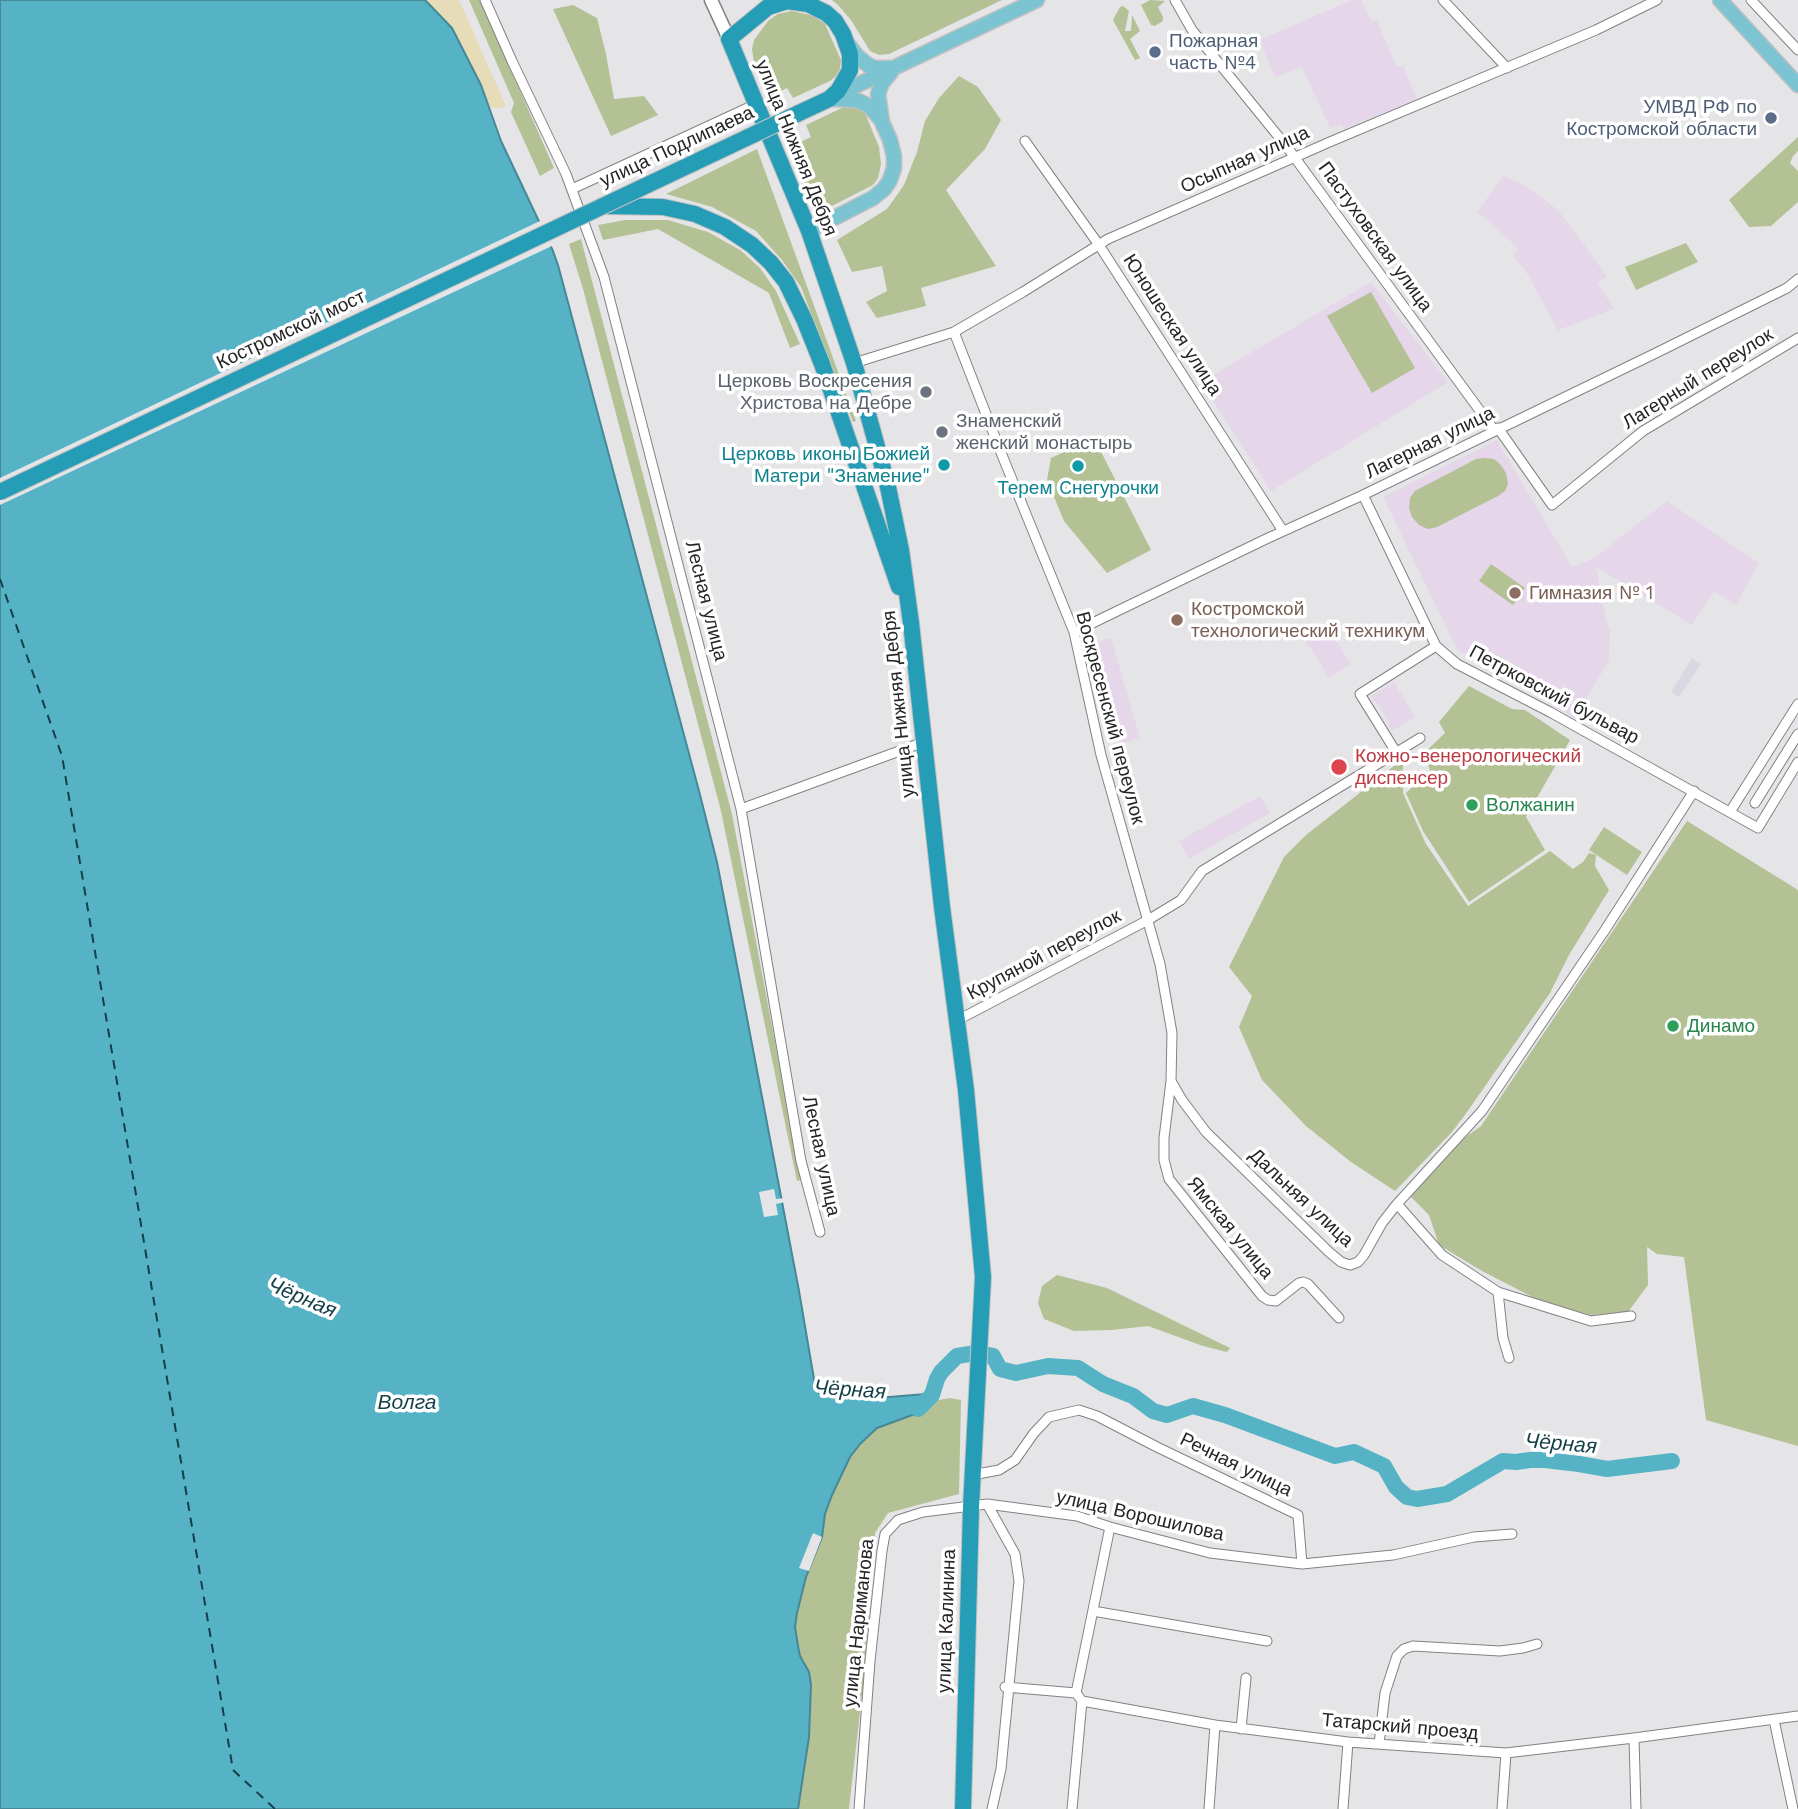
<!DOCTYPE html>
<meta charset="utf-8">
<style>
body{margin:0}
canvas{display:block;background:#e5e5e8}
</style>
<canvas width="1798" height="1809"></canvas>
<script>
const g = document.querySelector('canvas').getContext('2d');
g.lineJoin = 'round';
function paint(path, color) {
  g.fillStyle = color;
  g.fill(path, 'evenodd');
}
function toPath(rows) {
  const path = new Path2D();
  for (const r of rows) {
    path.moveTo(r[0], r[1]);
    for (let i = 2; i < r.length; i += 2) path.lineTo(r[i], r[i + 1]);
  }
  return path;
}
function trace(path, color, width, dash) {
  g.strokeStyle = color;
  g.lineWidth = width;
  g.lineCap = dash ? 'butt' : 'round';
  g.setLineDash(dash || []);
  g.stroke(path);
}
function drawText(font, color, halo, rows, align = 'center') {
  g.font = font + ' "Work Sans",sans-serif';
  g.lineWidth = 7;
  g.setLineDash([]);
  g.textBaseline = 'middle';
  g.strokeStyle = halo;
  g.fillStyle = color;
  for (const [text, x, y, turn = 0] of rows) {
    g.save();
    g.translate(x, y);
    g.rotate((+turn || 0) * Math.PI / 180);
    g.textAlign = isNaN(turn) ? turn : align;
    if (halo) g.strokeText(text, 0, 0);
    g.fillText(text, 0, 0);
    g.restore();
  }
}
paint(toPath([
 [1692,658,1701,664,1679,697,1671,692]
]), '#d8d8e2');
paint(toPath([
 [1352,0,1361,0,1372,21,1377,21,1397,67,1403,65,1417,99,1344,129,1342,125,1330,128,1302,67,1275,77,1259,40],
 [1503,176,1523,184,1558,210,1583,243,1607,277,1597,282,1614,309,1558,330,1525,270,1513,256,1518,248,1494,226,1477,212],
 [1371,282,1448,382,1271,491,1201,382],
 [1497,440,1572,567,1594,558,1667,501,1759,563,1736,605,1714,591,1692,625,1596,567,1606,619,1610,630,1609,661,1574,718,1457,649,1383,497],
 [1329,629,1351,664,1328,678,1324,672,1325,671,1311,648,1310,649,1306,643],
 [1111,638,1140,738,1120,744,1091,644],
 [1394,682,1415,717,1392,731,1388,725,1390,723,1376,702,1374,702,1371,696],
 [1260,796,1270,813,1189,859,1179,841]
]), '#e5d6e9');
paint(toPath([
 [469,0,480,0,554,168,540,176,511,112,514,103],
 [832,0,1002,0,889,54,879,55,870,51,851,20,838,5],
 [1150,0,1165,1,1158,7,1163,17,1163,21,1155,26,1151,25,1141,5],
 [573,5,597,18,606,54,614,99,644,96,658,115,611,136,553,9],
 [1123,6,1129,11,1125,31,1131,31,1132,15,1140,31,1130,39,1140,58,1135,60,1113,20,1120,7],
 [792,11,814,16,825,24,841,60,840,69,836,76,830,81,793,98,787,88,781,91,777,96,776,102,789,133,796,139,803,141,811,137,806,125,846,106,858,108,865,113,879,147,881,164,878,178,873,185,822,211,817,210,814,206,754,63,752,49,754,40,769,20,778,14],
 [959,76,978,87,1001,120,985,149,946,190,996,266,921,288,926,306,877,318,866,302,887,291,882,266,852,272,837,240,887,209,904,185,917,152,925,121,939,98],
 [1798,137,1798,151,1793,156,1790,163,1798,171,1798,202,1771,226,1749,227,1729,200],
 [757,149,856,421,853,422,801,287,782,260,756,231,712,207,666,194],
 [625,220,668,220,708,232,740,250,760,268,776,291,800,344,790,348,769,293,658,229,603,240,598,225],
 [581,239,732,814,801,1180,797,1181,721,811,583,289,569,244],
 [1686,243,1698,262,1636,290,1625,267],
 [1371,292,1415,368,1372,393,1327,316],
 [1094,438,1151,550,1107,573,1064,521,1047,480,1051,458],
 [1484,458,1494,459,1500,464,1506,473,1508,484,1505,491,1498,496,1437,527,1428,529,1419,525,1412,517,1409,508,1410,498,1415,491,1476,459],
 [1491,564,1525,588,1513,605,1479,581],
 [1469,686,1512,709,1525,710,1570,740,1526,817,1545,850,1469,902,1423,831,1406,793,1430,770,1424,753,1445,733,1439,722],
 [1403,759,1403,793,1426,844,1468,906,1550,851,1573,869,1583,862,1589,853,1596,855,1595,866,1609,890,1569,955,1550,993,1467,1112,1452,1132,1395,1191,1351,1162,1306,1126,1262,1080,1239,1027,1252,996,1229,967,1284,857,1306,835],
 [1687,821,1798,890,1798,1446,1706,1420,1684,1257,1657,1254,1647,1247,1648,1285,1628,1312,1592,1315,1544,1303,1482,1271,1439,1245,1429,1215,1410,1196,1460,1141,1481,1126],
 [1604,827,1642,852,1627,875,1589,850],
 [1057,1275,1107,1288,1230,1348,1227,1352,1203,1346,1148,1326,1112,1330,1074,1331,1044,1319,1038,1303,1042,1286],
 [950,1398,961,1400,959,1494,888,1513,875,1533,864,1676,849,1809,798,1809,809,1737,811,1685,809,1672,800,1656,798,1646,795,1627,797,1613,806,1577,822,1537,825,1514,832,1495,850,1457,859,1444,877,1428,925,1409,933,1401]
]), '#b3c195');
paint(toPath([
 [425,0,459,0,506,106,501,108,488,107,481,85,452,28]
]), '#e6dcb7');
const water = toPath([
 [0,0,425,0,452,28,481,85,501,141,553,251,558,265,699,791,717,862,735,955,799,1291,815,1385,818,1392,826,1396,889,1397,926,1394,932,1395,933,1401,925,1409,915,1414,877,1428,860,1444,850,1457,832,1495,825,1514,822,1537,806,1577,797,1613,795,1627,798,1646,800,1656,809,1672,811,1685,809,1737,798,1809,0,1809,0,0]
]);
paint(water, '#56b3c6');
trace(water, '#478896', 2);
paint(toPath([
 [542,220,554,245,0,505,0,478],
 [774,1189,776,1199,785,1198,785,1202,776,1204,778,1215,764,1217,759,1192],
 [813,1533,822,1537,809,1571,799,1568]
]), '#e5e5e8');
trace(toPath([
 [918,1409,932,1395,937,1379,941,1372,957,1356,976,1353,993,1356,1000,1369,1016,1373,1048,1366,1078,1368,1103,1384,1133,1396,1153,1411,1167,1415,1193,1406,1225,1415,1335,1456,1354,1452,1384,1466,1396,1487,1407,1497,1417,1499,1447,1494,1503,1461,1516,1462,1530,1460,1545,1460,1579,1464,1607,1469,1672,1461]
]), '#56b3c6', 16);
trace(toPath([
 [0,579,62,756,233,1770,275,1809]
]), '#133f47', 2, [9, 7]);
const street = toPath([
 [485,0,512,61,566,174,604,277,741,809,801,1161,820,1232],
 [1175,0,1192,30,1287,147,1494,430],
 [1443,0,1507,68],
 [1751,0,1798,50],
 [1025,141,1099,245,1283,531],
 [572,189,756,104],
 [954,332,1002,455,1074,632,1101,755,1160,964,1172,1033,1171,1081,1182,1100,1206,1132,1329,1252,1341,1262,1350,1265,1358,1262,1364,1255,1382,1223,1397,1204,1482,1111,1605,930,1694,791],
 [854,363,954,332,1023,292,1108,239,1332,141,1596,30,1657,0],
 [1498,428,1552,505,1643,431,1798,338],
 [1363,495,1436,646,1457,664,1550,712,1758,828,1798,762],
 [1074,632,1266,539,1363,495,1656,353,1787,288,1798,279],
 [1396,752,1360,694,1436,646],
 [1755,803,1798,734],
 [741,809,924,742],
 [1730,812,1798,704],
 [956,1021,1148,920,1181,900,1202,871,1420,738],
 [1171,1081,1164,1138,1164,1160,1169,1179,1262,1296,1268,1300,1276,1301,1299,1283,1303,1282,1308,1284,1339,1318],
 [1397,1204,1442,1255,1498,1292,1591,1321,1631,1316],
 [1498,1292,1503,1338,1509,1358],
 [972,1475,999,1470,1015,1460,1034,1433,1049,1417,1079,1410,1097,1416,1157,1447,1298,1515,1302,1564,1393,1555,1474,1537,1512,1534],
 [987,1504,1015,1554,1019,1581,1001,1769,992,1809],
 [1093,1611,1267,1641],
 [1005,1687,1076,1693,1082,1701,1215,1725,1348,1742,1506,1753,1634,1738,1798,1716],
 [1076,1693,1110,1527],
 [1774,1720,1793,1809],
 [1241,1729,1246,1678],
 [1634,1738,1636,1809],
 [1379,1744,1385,1693,1397,1656,1404,1649,1413,1646,1500,1651,1523,1648,1537,1644],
 [859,1809,870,1661,882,1551,885,1534,898,1520,923,1512,987,1504,1077,1516,1110,1527,1210,1553,1302,1564],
 [1072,1809,1082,1701],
 [1209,1809,1215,1725],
 [1343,1809,1348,1742],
 [1502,1809,1506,1753]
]);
const secondary = toPath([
 [711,0,729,39]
]);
const primary = toPath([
 [1720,0,1798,85],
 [848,44,857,56,868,65,875,68,890,68],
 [830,98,1037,0],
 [833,99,855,100,861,102,869,106,882,121],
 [809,231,873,198,884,189,890,180,894,168,894,156,890,140,882,122,878,94,882,83,891,72]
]);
const highway = toPath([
 [799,113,829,99,838,91,850,70,850,54,843,34,835,21,826,13,808,4,787,1,768,7,729,39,809,231,854,363,888,487,901,550,911,623,942,907,966,1090,983,1277,971,1507,963,1809],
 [602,206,663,207,695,214,725,227,752,245,771,263,786,282,804,319,822,364,899,587]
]);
trace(street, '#828285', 11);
trace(secondary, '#828285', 15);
trace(primary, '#c2c2c2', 17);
trace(highway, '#c2c2c2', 18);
trace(street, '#fff', 9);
trace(secondary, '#fff', 12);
trace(primary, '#7dc4d3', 14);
trace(highway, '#269db6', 16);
const highwayBridge = toPath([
 [0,492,799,113]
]);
trace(highwayBridge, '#c2c2c2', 18, []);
trace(highwayBridge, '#269db6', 16);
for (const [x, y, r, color] of [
 [1155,52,7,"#5c6f8a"],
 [1771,118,7,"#5c6f8a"],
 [926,392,7,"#6b7280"],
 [942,432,7,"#6b7280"],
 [944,465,7,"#0f9aa8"],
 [1078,466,7,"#0f9aa8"],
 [1515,593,7,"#8d6e63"],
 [1177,620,7,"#8d6e63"],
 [1339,767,9,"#e0444e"],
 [1472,805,7,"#2e9e5b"],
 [1673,1026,7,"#2e9e5b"]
]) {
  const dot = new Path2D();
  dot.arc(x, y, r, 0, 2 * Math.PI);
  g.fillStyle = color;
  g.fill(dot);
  trace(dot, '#fff', 2.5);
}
drawText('19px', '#4e5e75', '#fff', [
 ["Пожарная",1169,41],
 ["часть №4",1169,63],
 ["УМВД РФ по",1757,107,"right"],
 ["Костромской области",1757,129,"right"]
], 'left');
drawText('19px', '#252526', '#fff', [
 ["улица Подлипаева",677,147,-25],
 ["улица Нижняя Дебря",796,148,68],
 ["Осыпная улица",1245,160,-24],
 ["Пастуховская улица",1375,237,54],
 ["Юношеская улица",1172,325,57],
 ["Костромской мост",291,330,-25],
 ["Лагерный переулок",1698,379,-32],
 ["Лагерная улица",1430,443,-26],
 ["Лесная улица",706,601,76],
 ["Петрковский бульвар",1554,695,28],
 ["улица Нижняя Дебря",899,704,-96],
 ["Воскресенский переулок",1110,718,75],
 ["Крупяной переулок",1044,955,-28],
 ["Лесная улица",821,1156,78],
 ["Дальняя улица",1301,1198,43],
 ["Ямская улица",1230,1228,51],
 ["Речная улица",1236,1465,26],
 ["улица Ворошилова",1140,1516,13],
 ["улица Калинина",947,1621,-88],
 ["улица Нариманова",859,1623,-84],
 ["Татарский проезд",1400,1727,5]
]);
drawText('19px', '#5b616d', '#fff', [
 ["Церковь Воскресения",912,381],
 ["Христова на Дебре",912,403],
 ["Знаменский",956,421,"left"],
 ["женский монастырь",956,443,"left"]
], 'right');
drawText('19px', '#0d838f', '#fff', [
 ["Церковь иконы Божией",930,454],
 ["Матери \"Знамение\"",930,476],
 ["Терем Cнегурочки",1078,488,"center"]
], 'right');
drawText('19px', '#785e54', '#fff', [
 ["Гимназия № 1",1529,593],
 ["Костромской",1191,609],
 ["технологический техникум",1191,631]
], 'left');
drawText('19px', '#be3a42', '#fff', [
 ["Кожно-венерологический",1355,756],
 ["диспенсер",1355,778]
], 'left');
drawText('19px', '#27864d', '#fff', [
 ["Волжанин",1486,805],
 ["Динамо",1687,1026]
], 'left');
drawText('italic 21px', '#133f47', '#fff', [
 ["Чёрная",302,1298,23],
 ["Чёрная",850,1390,4],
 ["Волга",407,1403],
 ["Чёрная",1561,1444,5]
]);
</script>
